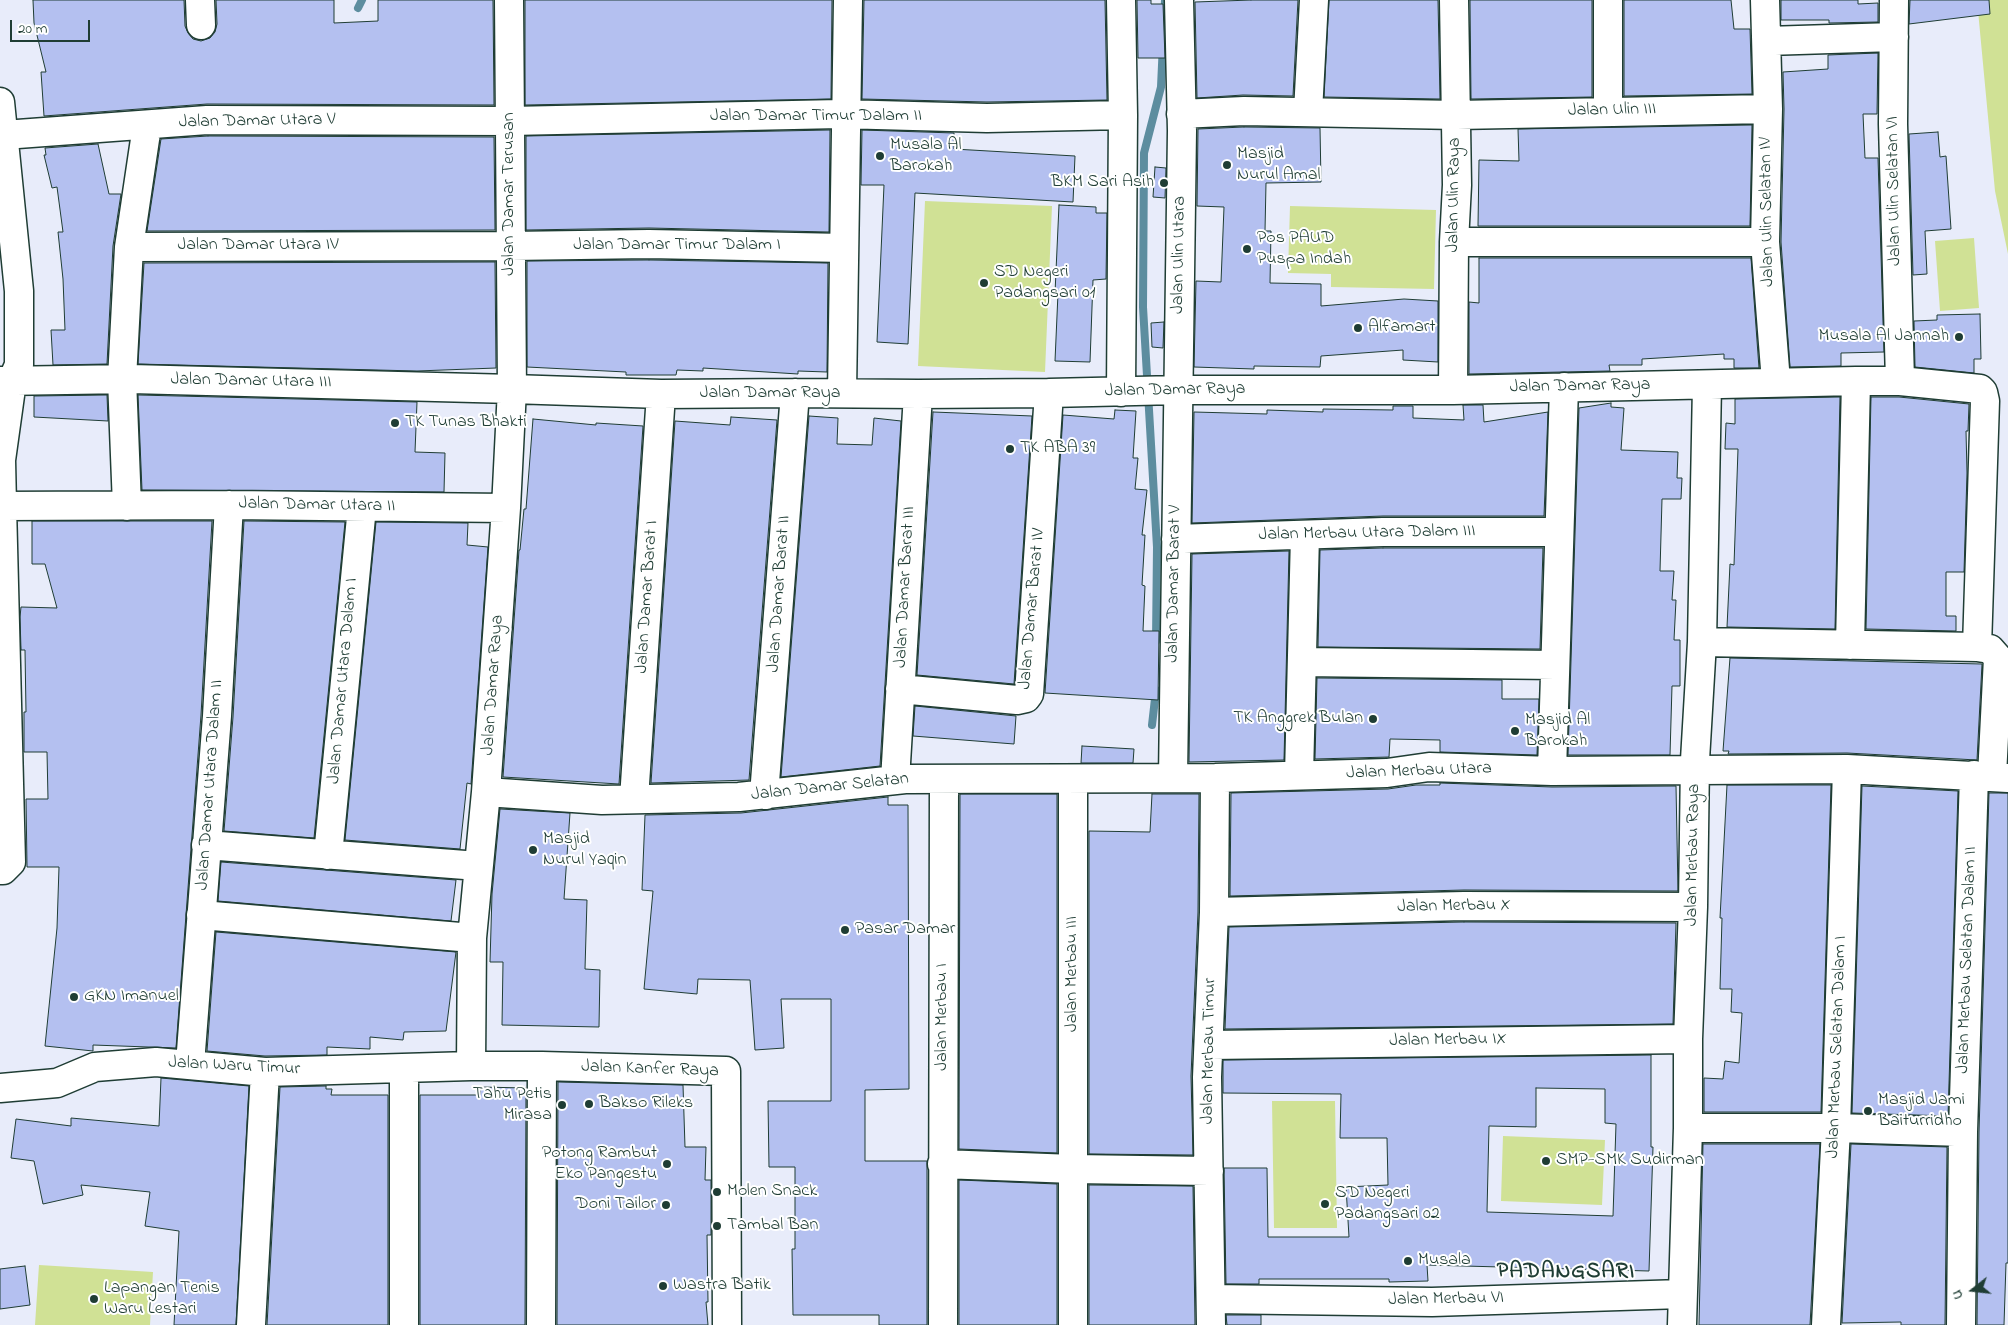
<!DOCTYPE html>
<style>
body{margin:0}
#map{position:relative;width:2008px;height:1325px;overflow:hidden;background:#e8ecfa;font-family:"Indie Flower",sans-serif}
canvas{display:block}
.north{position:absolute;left:1948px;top:1265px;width:50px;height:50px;-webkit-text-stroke:4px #fff;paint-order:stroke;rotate:254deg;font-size:14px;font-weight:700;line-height:20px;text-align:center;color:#1f3d34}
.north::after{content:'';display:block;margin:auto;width:18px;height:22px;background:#1f3d34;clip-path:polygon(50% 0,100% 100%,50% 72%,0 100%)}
.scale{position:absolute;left:10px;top:20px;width:80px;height:22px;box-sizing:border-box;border:2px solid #1f3d34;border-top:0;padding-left:6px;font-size:15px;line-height:18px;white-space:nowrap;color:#1f3d34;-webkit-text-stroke:4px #fff;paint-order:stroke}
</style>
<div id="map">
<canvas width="2008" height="1325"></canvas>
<div class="north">U</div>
<div class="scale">20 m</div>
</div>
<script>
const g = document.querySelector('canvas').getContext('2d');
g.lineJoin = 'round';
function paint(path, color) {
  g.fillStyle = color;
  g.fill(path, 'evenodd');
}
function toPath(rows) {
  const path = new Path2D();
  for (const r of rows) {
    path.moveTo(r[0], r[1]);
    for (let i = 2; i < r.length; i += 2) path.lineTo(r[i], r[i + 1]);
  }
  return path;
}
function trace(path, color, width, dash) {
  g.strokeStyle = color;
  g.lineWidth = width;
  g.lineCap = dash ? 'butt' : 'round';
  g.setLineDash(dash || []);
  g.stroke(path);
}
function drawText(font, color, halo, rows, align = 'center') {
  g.font = font + ' "Indie Flower",sans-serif';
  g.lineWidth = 4;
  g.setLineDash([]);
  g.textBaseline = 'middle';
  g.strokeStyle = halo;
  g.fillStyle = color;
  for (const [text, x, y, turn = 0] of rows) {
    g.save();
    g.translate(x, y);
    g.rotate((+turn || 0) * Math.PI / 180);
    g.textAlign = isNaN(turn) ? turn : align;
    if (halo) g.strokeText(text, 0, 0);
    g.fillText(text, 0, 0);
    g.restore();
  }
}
paint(toPath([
 [1977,0,2008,0,2008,254,1995,191],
 [925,201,1052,206,1045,372,918,366],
 [1290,206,1436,210,1434,289,1331,287,1331,274,1288,273],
 [1974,238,1979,308,1940,311,1935,241],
 [1272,1101,1335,1101,1337,1228,1274,1228],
 [1503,1136,1605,1140,1602,1205,1501,1201],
 [39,1265,153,1272,150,1325,35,1325]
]), '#d0e195');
trace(toPath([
 [358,8,362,0],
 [1156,641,1157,547,1143,307,1144,153,1161,87,1165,0],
 [1152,725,1156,690]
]), '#5d8d9f', 8);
const building = toPath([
 [33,0,184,0,185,26,188,33,193,39,201,41,210,38,215,32,217,24,216,0,334,0,334,23,378,21,378,0,493,0,494,105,207,104,44,116,41,72,46,72,34,23,33,0],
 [525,0,832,0,831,99,525,105,525,0],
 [864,0,1105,0,1107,100,987,102,862,99,864,0],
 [1137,0,1151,0,1151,4,1163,4,1165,58,1138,58,1137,0],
 [1251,0,1298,0,1293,96,1243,95,1197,98,1195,2,1251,0],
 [1329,0,1438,0,1440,99,1324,97,1329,0],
 [1470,0,1592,0,1592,97,1471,99,1470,0],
 [1624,0,1731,0,1734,29,1750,29,1752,94,1624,96,1624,0],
 [1781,0,1858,0,1858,4,1878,3,1878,22,1829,23,1829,20,1781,20,1781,0],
 [1910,0,1989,0,1990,14,1909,24,1910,0],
 [1878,53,1877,114,1863,114,1865,158,1878,158,1884,352,1841,353,1841,366,1790,367,1781,242,1784,109,1783,72,1828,69,1828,55,1878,53],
 [1752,125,1750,226,1478,226,1479,160,1519,161,1518,129,1752,125],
 [1244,127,1320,128,1321,182,1266,183,1265,231,1271,231,1270,283,1321,284,1321,306,1404,299,1438,301,1438,362,1403,360,1403,350,1321,356,1320,367,1254,366,1254,369,1194,367,1196,281,1221,282,1224,207,1197,206,1198,129,1244,127],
 [830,130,829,232,649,228,526,230,526,136,830,130],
 [862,130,954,133,954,149,1075,156,1073,202,915,193,908,344,877,342,884,185,861,185,862,130],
 [1938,132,1940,157,1946,156,1951,229,1925,231,1927,274,1913,275,1909,134,1938,132],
 [208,136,494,137,495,230,147,231,161,139,208,136],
 [98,144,109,194,121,194,113,246,107,364,53,365,51,330,65,330,63,279,58,232,63,232,57,187,52,188,44,155,46,155,45,148,98,144],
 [1155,167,1166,168,1165,198,1153,197,1155,167],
 [1059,205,1096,207,1096,213,1107,213,1106,279,1093,280,1090,362,1055,361,1058,293,1055,293,1059,205],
 [1479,258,1751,258,1759,368,1734,368,1734,359,1724,359,1724,354,1642,359,1642,365,1609,365,1610,371,1469,374,1469,302,1479,303,1479,258],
 [649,260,828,263,827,372,798,371,798,374,703,368,703,371,677,370,676,375,626,375,626,372,527,367,527,261,649,260],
 [495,262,496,368,417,371,138,364,144,263,495,262],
 [1980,314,1981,359,1974,359,1974,373,1915,367,1914,321,1937,320,1937,315,1980,314],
 [1164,322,1163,348,1152,347,1151,323,1164,322],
 [107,395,108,421,34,417,34,396,107,395],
 [138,395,417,402,415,452,445,453,444,492,142,490,138,395],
 [1840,397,1835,629,1727,627,1730,564,1734,565,1738,449,1725,449,1726,423,1735,424,1735,399,1840,397],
 [1871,397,1899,397,1969,404,1968,431,1966,431,1967,473,1964,572,1946,572,1946,616,1956,616,1956,631,1866,629,1871,397],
 [1611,403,1611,407,1624,408,1621,450,1678,452,1677,478,1682,478,1681,499,1662,499,1660,571,1674,571,1672,600,1676,600,1674,640,1680,640,1680,686,1672,686,1670,755,1568,755,1579,408,1611,403],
 [1463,405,1483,405,1484,422,1548,412,1544,516,1383,516,1192,523,1194,412,1267,414,1267,410,1323,412,1323,409,1393,410,1393,406,1413,406,1413,418,1464,420,1463,405],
 [1115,410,1136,411,1133,458,1138,458,1135,489,1147,490,1142,535,1145,535,1142,585,1145,586,1143,631,1159,631,1158,700,1045,693,1063,415,1114,419,1115,410],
 [933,412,1032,416,1014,684,917,675,933,412],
 [809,416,838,418,837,444,872,445,874,418,901,421,880,766,781,777,809,416],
 [731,417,777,420,749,780,651,783,675,421,730,425,731,417],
 [533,419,596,425,596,423,643,426,619,784,503,777,519,550,520,550,524,509,526,509,533,419],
 [32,521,212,521,201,715,176,1048,93,1045,93,1051,45,1046,57,928,59,867,27,867,26,799,48,799,47,752,24,752,24,712,26,712,25,650,21,650,20,617,21,607,57,608,45,564,32,564,32,521],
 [244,521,345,522,314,838,224,831,233,717,244,521],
 [376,522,468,523,467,545,488,547,471,784,467,783,460,849,345,840,376,522],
 [1383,548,1543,548,1540,649,1318,647,1320,550,1383,548],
 [1289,551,1284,760,1189,762,1192,554,1289,551],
 [1730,658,1982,664,1977,760,1847,753,1728,754,1729,751,1723,751,1730,658],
 [1317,678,1502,680,1502,699,1539,699,1537,755,1440,752,1440,740,1390,739,1389,757,1315,759,1317,678],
 [915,706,1016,716,1014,744,913,736,915,706],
 [1082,746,1134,749,1133,763,1081,763,1082,746],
 [1440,783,1552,787,1676,786,1678,891,1464,890,1230,896,1231,793,1388,789,1416,785,1440,785,1440,783],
 [1727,785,1831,785,1821,1112,1704,1112,1704,1078,1723,1079,1725,1061,1739,1063,1742,1013,1731,1012,1732,989,1720,989,1722,918,1720,918,1727,785],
 [1862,786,1958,791,1948,1116,1852,1113,1862,786],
 [1989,793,2008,793,2008,1263,2006,1263,2004,1325,1977,1325,1979,1132,1989,793],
 [960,794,1057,794,1057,1153,959,1149,960,794],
 [1152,794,1199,794,1198,912,1191,1076,1193,1155,1089,1154,1089,831,1150,832,1152,794],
 [888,797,888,805,908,805,909,1089,865,1090,865,1161,927,1161,927,1325,879,1325,879,1315,793,1315,792,1249,795,1249,795,1167,769,1167,768,1101,831,1101,831,999,781,999,784,1048,755,1050,750,980,698,979,697,994,644,989,653,891,642,890,645,815,741,813,888,797],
 [500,809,570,813,564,899,587,900,585,969,600,970,599,1027,502,1025,503,962,490,962,492,894,500,809],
 [221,862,456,880,451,921,218,901,221,862],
 [1464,922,1676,923,1673,1024,1225,1029,1229,927,1464,922],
 [216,932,456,952,446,1031,404,1032,403,1040,370,1037,370,1049,327,1047,327,1055,265,1056,207,1051,216,932],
 [1651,1055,1651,1147,1653,1147,1649,1271,1427,1265,1428,1281,1389,1282,1389,1279,1259,1279,1259,1284,1226,1284,1224,1168,1267,1168,1268,1237,1349,1237,1346,1187,1388,1185,1387,1138,1340,1138,1341,1094,1223,1093,1223,1060,1651,1055],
 [1536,1088,1605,1089,1605,1123,1616,1124,1613,1216,1487,1212,1489,1126,1536,1127,1536,1088],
 [161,1078,249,1086,236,1325,174,1325,179,1231,145,1226,150,1192,81,1185,83,1195,43,1204,34,1161,11,1158,16,1119,71,1126,71,1118,159,1126,161,1078],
 [558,1082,683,1085,685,1147,706,1147,705,1180,711,1180,711,1235,707,1235,708,1302,706,1302,708,1325,557,1325,558,1082],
 [326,1086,326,1089,332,1089,331,1095,388,1095,388,1325,267,1325,280,1087,326,1086],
 [480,1087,526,1088,525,1325,420,1325,420,1095,480,1095,480,1087],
 [1703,1144,1820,1144,1810,1325,1699,1325,1703,1144],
 [1851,1144,1947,1147,1945,1325,1901,1325,1901,1322,1842,1323,1851,1144],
 [959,1180,1057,1184,1057,1325,959,1325,959,1180],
 [1089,1185,1193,1186,1195,1325,1089,1325,1089,1185],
 [25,1266,30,1305,0,1309,0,1269,25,1266],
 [1226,1315,1261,1315,1261,1325,1227,1325,1226,1315]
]);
paint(building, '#b4c0f0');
trace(building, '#1f3d34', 1);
const minor = toPath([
 [200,0,201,25],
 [1765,0,1768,109,1765,242,1776,382],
 [1894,0,1893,124,1900,381],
 [1767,41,1894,37],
 [0,102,19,291,19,365,12,381,1,460,2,506,229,505,506,508],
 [1608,111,1608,0],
 [1308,112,1314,0],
 [1181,114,1244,111,1457,115,1768,109],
 [4,135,207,120,510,121,840,114,987,118,1123,115],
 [1454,242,1765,242],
 [129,247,510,246,649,244,844,248],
 [0,381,131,379,512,389,509,0],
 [1453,390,1454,242,1457,185,1454,0],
 [1121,392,1123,115,1121,0],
 [842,393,848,0],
 [127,506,122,379,129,247,147,126],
 [1176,539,1383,532,1559,532],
 [1702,642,1977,647,1990,649,1998,658,1992,776],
 [1850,645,1856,381],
 [1302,662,1555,665],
 [900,689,1017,700,1026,698,1029,694,1049,393],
 [1552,771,1564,387],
 [1299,775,1305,535],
 [1173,778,1182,131,1179,0],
 [895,780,918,394],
 [486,792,602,800,739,797,905,779,1215,778,1387,773,1429,767,1552,771,1847,769,2008,778],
 [766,795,765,782,795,393],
 [634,799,661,394],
 [206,845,478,866],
 [328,855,362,507],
 [0,870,3,870,11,862,2,506],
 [1214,912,1464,906,1693,907],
 [201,915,472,938],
 [1209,1045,1688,1039],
 [190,1064,217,716,229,505],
 [471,1066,472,938,486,792,506,508,512,389,661,394,795,393,918,394,1049,393,1178,390,1453,390,1856,381,1900,381,1980,389,1983,392,1985,401,1977,647],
 [404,1069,404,1325],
 [0,1088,57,1083,95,1067,156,1062,265,1072,471,1066,542,1066,726,1071,727,1325],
 [1688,1128,1836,1128,1963,1132],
 [942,1164,1073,1169,1209,1171],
 [1211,1299,1432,1302,1682,1294],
 [251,1325,265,1072],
 [541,1325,542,1066],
 [943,1325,944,779],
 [1073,1325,1073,779],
 [1211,1325,1207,1077,1214,912,1215,778],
 [1682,1325,1688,1128,1688,1039,1693,907,1695,760,1702,642,1707,385],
 [1826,1325,1836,1128,1847,769],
 [1961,1325,1963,1132,1974,775]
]);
trace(minor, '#1f3d34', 31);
trace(minor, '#fff', 28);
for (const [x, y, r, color] of [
 [880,156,5,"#1f3d34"],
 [1227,165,5,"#1f3d34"],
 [1164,183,5,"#1f3d34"],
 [1247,249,5,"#1f3d34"],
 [984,283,5,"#1f3d34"],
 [1358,328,5,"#1f3d34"],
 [1959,337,5,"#1f3d34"],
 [395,423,5,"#1f3d34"],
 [1010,449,5,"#1f3d34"],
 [1373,719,5,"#1f3d34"],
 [1515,731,5,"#1f3d34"],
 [533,850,5,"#1f3d34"],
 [845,930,5,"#1f3d34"],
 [74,997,5,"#1f3d34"],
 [589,1104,5,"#1f3d34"],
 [562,1105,5,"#1f3d34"],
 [1868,1111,5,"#1f3d34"],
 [1546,1161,5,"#1f3d34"],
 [667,1164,5,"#1f3d34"],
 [717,1192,5,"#1f3d34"],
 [1325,1204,5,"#1f3d34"],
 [666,1205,5,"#1f3d34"],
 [717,1226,5,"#1f3d34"],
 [1408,1261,5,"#1f3d34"],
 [663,1286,5,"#1f3d34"],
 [94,1299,5,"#1f3d34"]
]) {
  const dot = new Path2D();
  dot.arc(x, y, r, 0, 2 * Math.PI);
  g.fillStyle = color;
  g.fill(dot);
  trace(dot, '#fff', 2);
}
drawText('18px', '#1f3d34', '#fff', [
 ["Jalan Ulin III",1612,111,-1],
 ["Jalan Damar Timur Dalam II",816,117],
 ["Jalan Damar Utara V",257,122,-1],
 ["Jalan Ulin Selatan VI",1895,191,-91],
 ["Jalan Damar Terusan",510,194,-90],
 ["Jalan Ulin Raya",1455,195,-89],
 ["Jalan Ulin Selatan IV",1768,212,-91],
 ["Jalan Damar Utara IV",258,246],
 ["Jalan Damar Timur Dalam I",677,246],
 ["Jalan Ulin Utara",1180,255,-89],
 ["Jalan Damar Utara III",251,382,1],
 ["Jalan Damar Raya",1580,387,-1],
 ["Jalan Damar Raya",1175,391,-1],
 ["Jalan Damar Raya",770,394],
 ["Jalan Damar Utara II",317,506,1],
 ["Jalan Merbau Utara Dalam III",1367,534,-1],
 ["Jalan Damar Barat V",1175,584,-89],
 ["Jalan Damar Barat III",906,587,-87],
 ["Jalan Damar Barat II",780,594,-86],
 ["Jalan Damar Barat I",648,597,-86],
 ["Jalan Damar Barat IV",1033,609,-85],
 ["Jalan Damar Utara Dalam I",344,681,-85],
 ["Jalan Damar Raya",494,685,-86],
 ["Jalan Merbau Utara",1419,772,-2],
 ["Jalan Damar Utara Dalam II",211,785,-86],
 ["Jalan Damar Selatan",830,788,-6],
 ["Jalan Merbau Raya",1694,855,-89],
 ["Jalan Merbau X",1454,907,-1],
 ["Jalan Merbau Selatan Dalam II",1968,960,-88],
 ["Jalan Merbau III",1073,974,-90],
 ["Jalan Merbau I",943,1017,-90],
 ["Jalan Merbau IX",1448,1041,-1],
 ["Jalan Merbau Selatan Dalam I",1838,1047,-88],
 ["Jalan Merbau Timur",1210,1051,-89],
 ["Jalan Waru Timur",234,1067,3],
 ["Jalan Kanfer Raya",650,1070,2],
 ["Jalan Merbau VI",1446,1300,-1]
]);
drawText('18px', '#1f3d34', '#fff', [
 ["Musala Al",890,146],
 ["Barokah",890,167],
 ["Masjid",1237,155],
 ["Nurul Amal",1237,176],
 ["BKM Sari Asih",1154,183,"right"],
 ["Pos PAUD",1257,239],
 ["Puspa Indah",1257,260],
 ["SD Negeri",994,273],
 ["Padangsari 01",994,294],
 ["Alfamart",1368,328],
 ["Musala Al Jannah",1949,337,"right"],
 ["TK Tunas Bhakti",405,423],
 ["TK ABA 39",1020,449],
 ["TK Anggrek Bulan",1363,719,"right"],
 ["Masjid Al",1525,721],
 ["Barokah",1525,742],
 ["Masjid",543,840],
 ["Nurul Yaqin",543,861],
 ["Pasar Damar",855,930],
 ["GKN Imanuel",84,997],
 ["Tahu Petis",552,1095,"right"],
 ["Mirasa",552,1116,"right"],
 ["Masjid Jami",1878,1101],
 ["Baiturridho",1878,1122],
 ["Bakso Rileks",599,1104],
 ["Potong Rambut",657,1154,"right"],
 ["Eko Pangestu",657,1175,"right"],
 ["SMP-SMK Sudirman",1556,1161],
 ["Molen Snack",727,1192],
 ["SD Negeri",1335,1194],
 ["Padangsari 02",1335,1215],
 ["Doni Tailor",656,1205,"right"],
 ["Tambal Ban",727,1226],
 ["Musala",1418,1261],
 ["Wastra Batik",673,1286],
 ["Lapangan Tenis",104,1289],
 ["Waru Lestari",104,1310]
], 'left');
g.letterSpacing = '1px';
drawText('bold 22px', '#1f3d34', '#fff', [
 ["PADANGSARI",1566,1273]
]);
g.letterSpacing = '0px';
</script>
